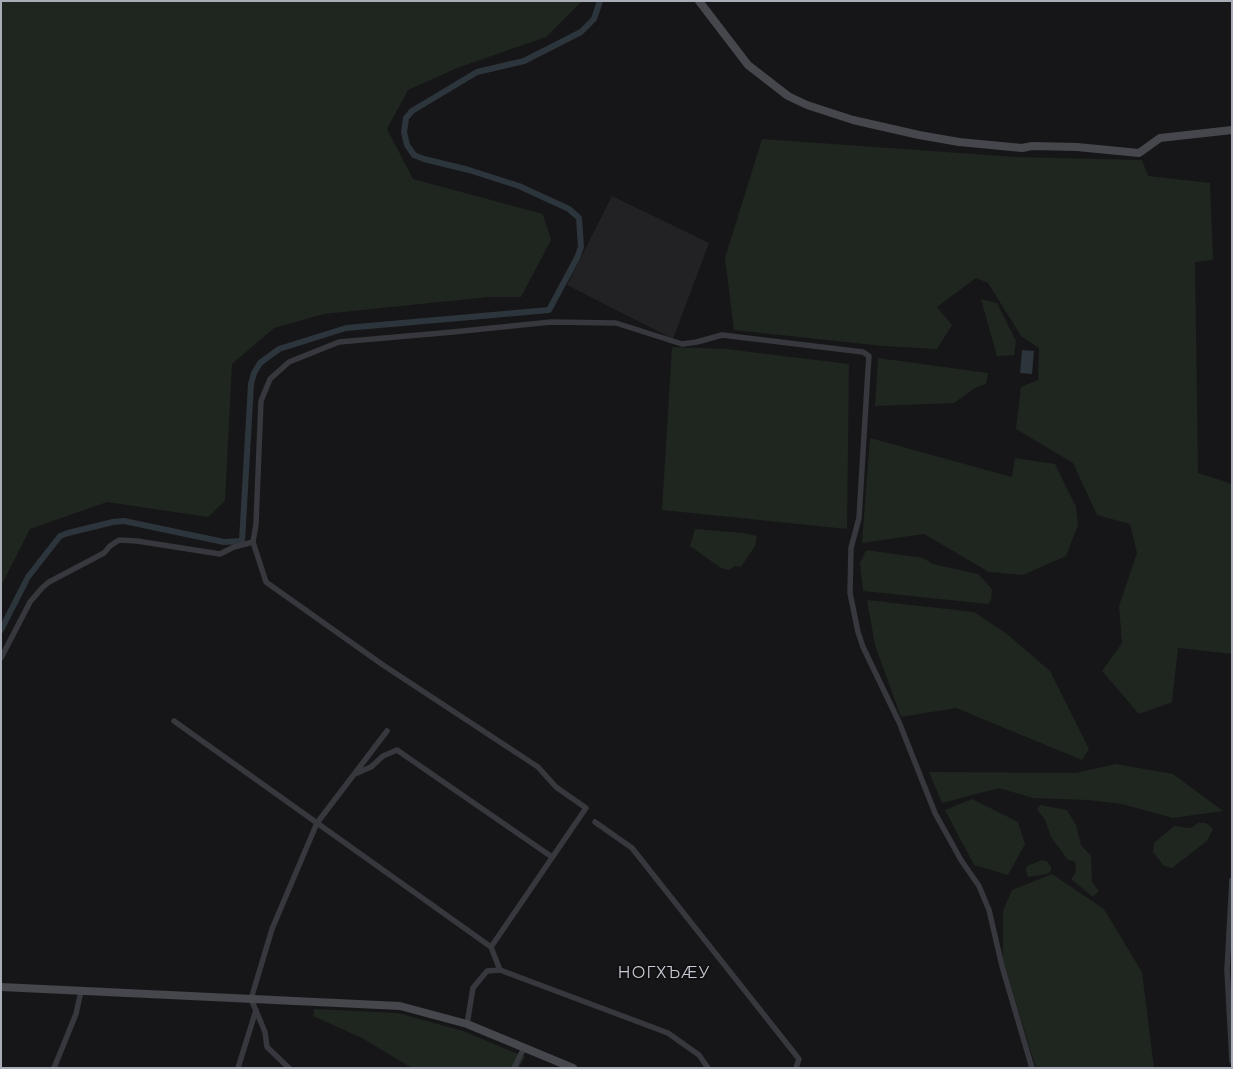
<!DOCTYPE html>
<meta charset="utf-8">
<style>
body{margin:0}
#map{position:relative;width:1233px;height:1069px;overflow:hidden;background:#161618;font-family:Montserrat,sans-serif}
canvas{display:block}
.frame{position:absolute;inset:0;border:2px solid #a8adb8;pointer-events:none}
</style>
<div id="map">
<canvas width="1233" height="1069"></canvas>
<div class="frame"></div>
</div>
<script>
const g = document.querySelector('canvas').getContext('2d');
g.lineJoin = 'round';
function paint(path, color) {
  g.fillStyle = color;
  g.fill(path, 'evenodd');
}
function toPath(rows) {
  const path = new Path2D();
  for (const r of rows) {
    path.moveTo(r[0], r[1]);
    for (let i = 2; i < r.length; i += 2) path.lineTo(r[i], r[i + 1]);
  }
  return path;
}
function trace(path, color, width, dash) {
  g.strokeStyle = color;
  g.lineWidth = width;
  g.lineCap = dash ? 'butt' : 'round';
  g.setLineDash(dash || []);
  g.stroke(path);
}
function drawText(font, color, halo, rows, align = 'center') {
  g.font = font + ' Montserrat,sans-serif';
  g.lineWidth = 4;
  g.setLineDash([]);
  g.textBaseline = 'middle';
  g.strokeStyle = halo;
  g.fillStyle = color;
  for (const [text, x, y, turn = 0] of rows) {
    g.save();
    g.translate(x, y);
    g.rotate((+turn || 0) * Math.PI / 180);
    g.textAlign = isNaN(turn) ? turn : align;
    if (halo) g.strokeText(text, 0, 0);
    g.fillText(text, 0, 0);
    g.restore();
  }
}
paint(toPath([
 [612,196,709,243,673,339,567,285]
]), '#222225');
paint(toPath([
 [1,1,582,1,546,37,457,68,408,90,387,129,413,179,543,214,551,240,521,297,488,297,324,314,274,328,232,364,225,501,208,517,107,502,30,529,1,586],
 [762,139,1016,157,1142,160,1148,176,1210,183,1213,260,1195,262,1198,473,1229,483,1232,485,1232,654,1178,648,1172,702,1139,714,1102,671,1122,643,1119,606,1137,553,1130,524,1097,515,1073,463,1016,429,1021,387,1038,380,1039,348,1021,336,988,283,976,278,937,307,952,325,937,349,883,346,734,330,725,258],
 [981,299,997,303,1016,341,1014,355,997,356],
 [672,347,726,349,849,364,847,529,662,510],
 [878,358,988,373,986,384,975,388,954,403,875,406],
 [870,438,1012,477,1015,458,1055,464,1076,507,1078,525,1066,556,1023,575,989,572,924,534,862,543],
 [695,529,743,533,757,536,755,546,741,567,735,566,729,570,721,568,690,546],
 [866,550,923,558,933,564,978,574,992,589,991,600,988,604,863,591,860,563],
 [867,600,974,612,1007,634,1050,671,1089,749,1082,760,956,708,901,717,875,645],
 [1116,764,1173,774,1223,811,1173,818,1122,804,1088,800,1033,798,999,788,942,803,929,772,1076,773],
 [972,799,1018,822,1025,844,1008,875,974,865,945,810],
 [1040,805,1067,810,1076,825,1081,845,1091,856,1092,882,1099,891,1093,897,1071,879,1076,872,1075,861,1068,860,1051,837,1045,820,1037,809],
 [1198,823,1206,823,1213,829,1207,841,1172,868,1164,866,1153,852,1154,843,1174,826,1191,828],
 [1042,860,1047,861,1051,867,1051,871,1047,874,1028,877,1026,870,1027,866],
 [1052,874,1104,909,1142,972,1154,1068,1036,1068,1003,960,1003,911,1012,890],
 [314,1009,398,1013,463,1031,525,1057,519,1068,412,1068,362,1038,313,1016]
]), '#1e261f');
paint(toPath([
 [1022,350,1034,351,1032,374,1020,373]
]), '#2c353c');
trace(toPath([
 [1,630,28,577,60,536,68,533,113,522,124,521,224,542,242,541,251,384,254,373,260,363,279,349,346,328,549,310,577,258,581,247,579,218,569,209,519,186,469,170,424,159,414,155,407,145,404,132,406,118,412,111,477,72,524,61,581,32,594,19,600,1]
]), '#2c353c', 6);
trace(toPath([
 [253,542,266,582,383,665,538,767,556,787,586,808,491,947],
 [1,658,30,602,42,588,49,582,104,553,110,546,119,540,137,541,220,554,234,547,253,542,256,524,261,401,270,379,289,362,339,342,453,332,551,322,616,323,682,344,697,342,722,335,863,352,869,356,868,370,859,518,851,548,850,593,858,632,863,647,899,722,935,813,961,860,979,886,989,910,1002,966,1032,1068],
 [174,721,491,947,500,970],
 [355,774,371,767,383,756,397,750,552,857],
 [595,822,632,848,799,1059,796,1068],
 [1232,880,1227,970,1232,1061],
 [467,1024,473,988,487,971,500,970,668,1033,699,1055,708,1068],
 [54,1068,76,1014,81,991],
 [238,1068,256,1010],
 [289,1068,267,1047,265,1032,251,999,272,929,317,823,387,731],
 [514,1068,524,1048]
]), '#37383d', 5.5);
trace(toPath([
 [699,1,748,65,788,96,807,105,853,120,919,135,959,142,1022,148,1032,146,1077,147,1139,153,1160,138,1232,130],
 [1,987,400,1006,467,1024,573,1068]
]), '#45474d', 8);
g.letterSpacing = '1px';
drawText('16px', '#c9ccd4', '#111113', [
 ["НОГХЪÆУ",664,973]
]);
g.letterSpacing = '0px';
</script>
